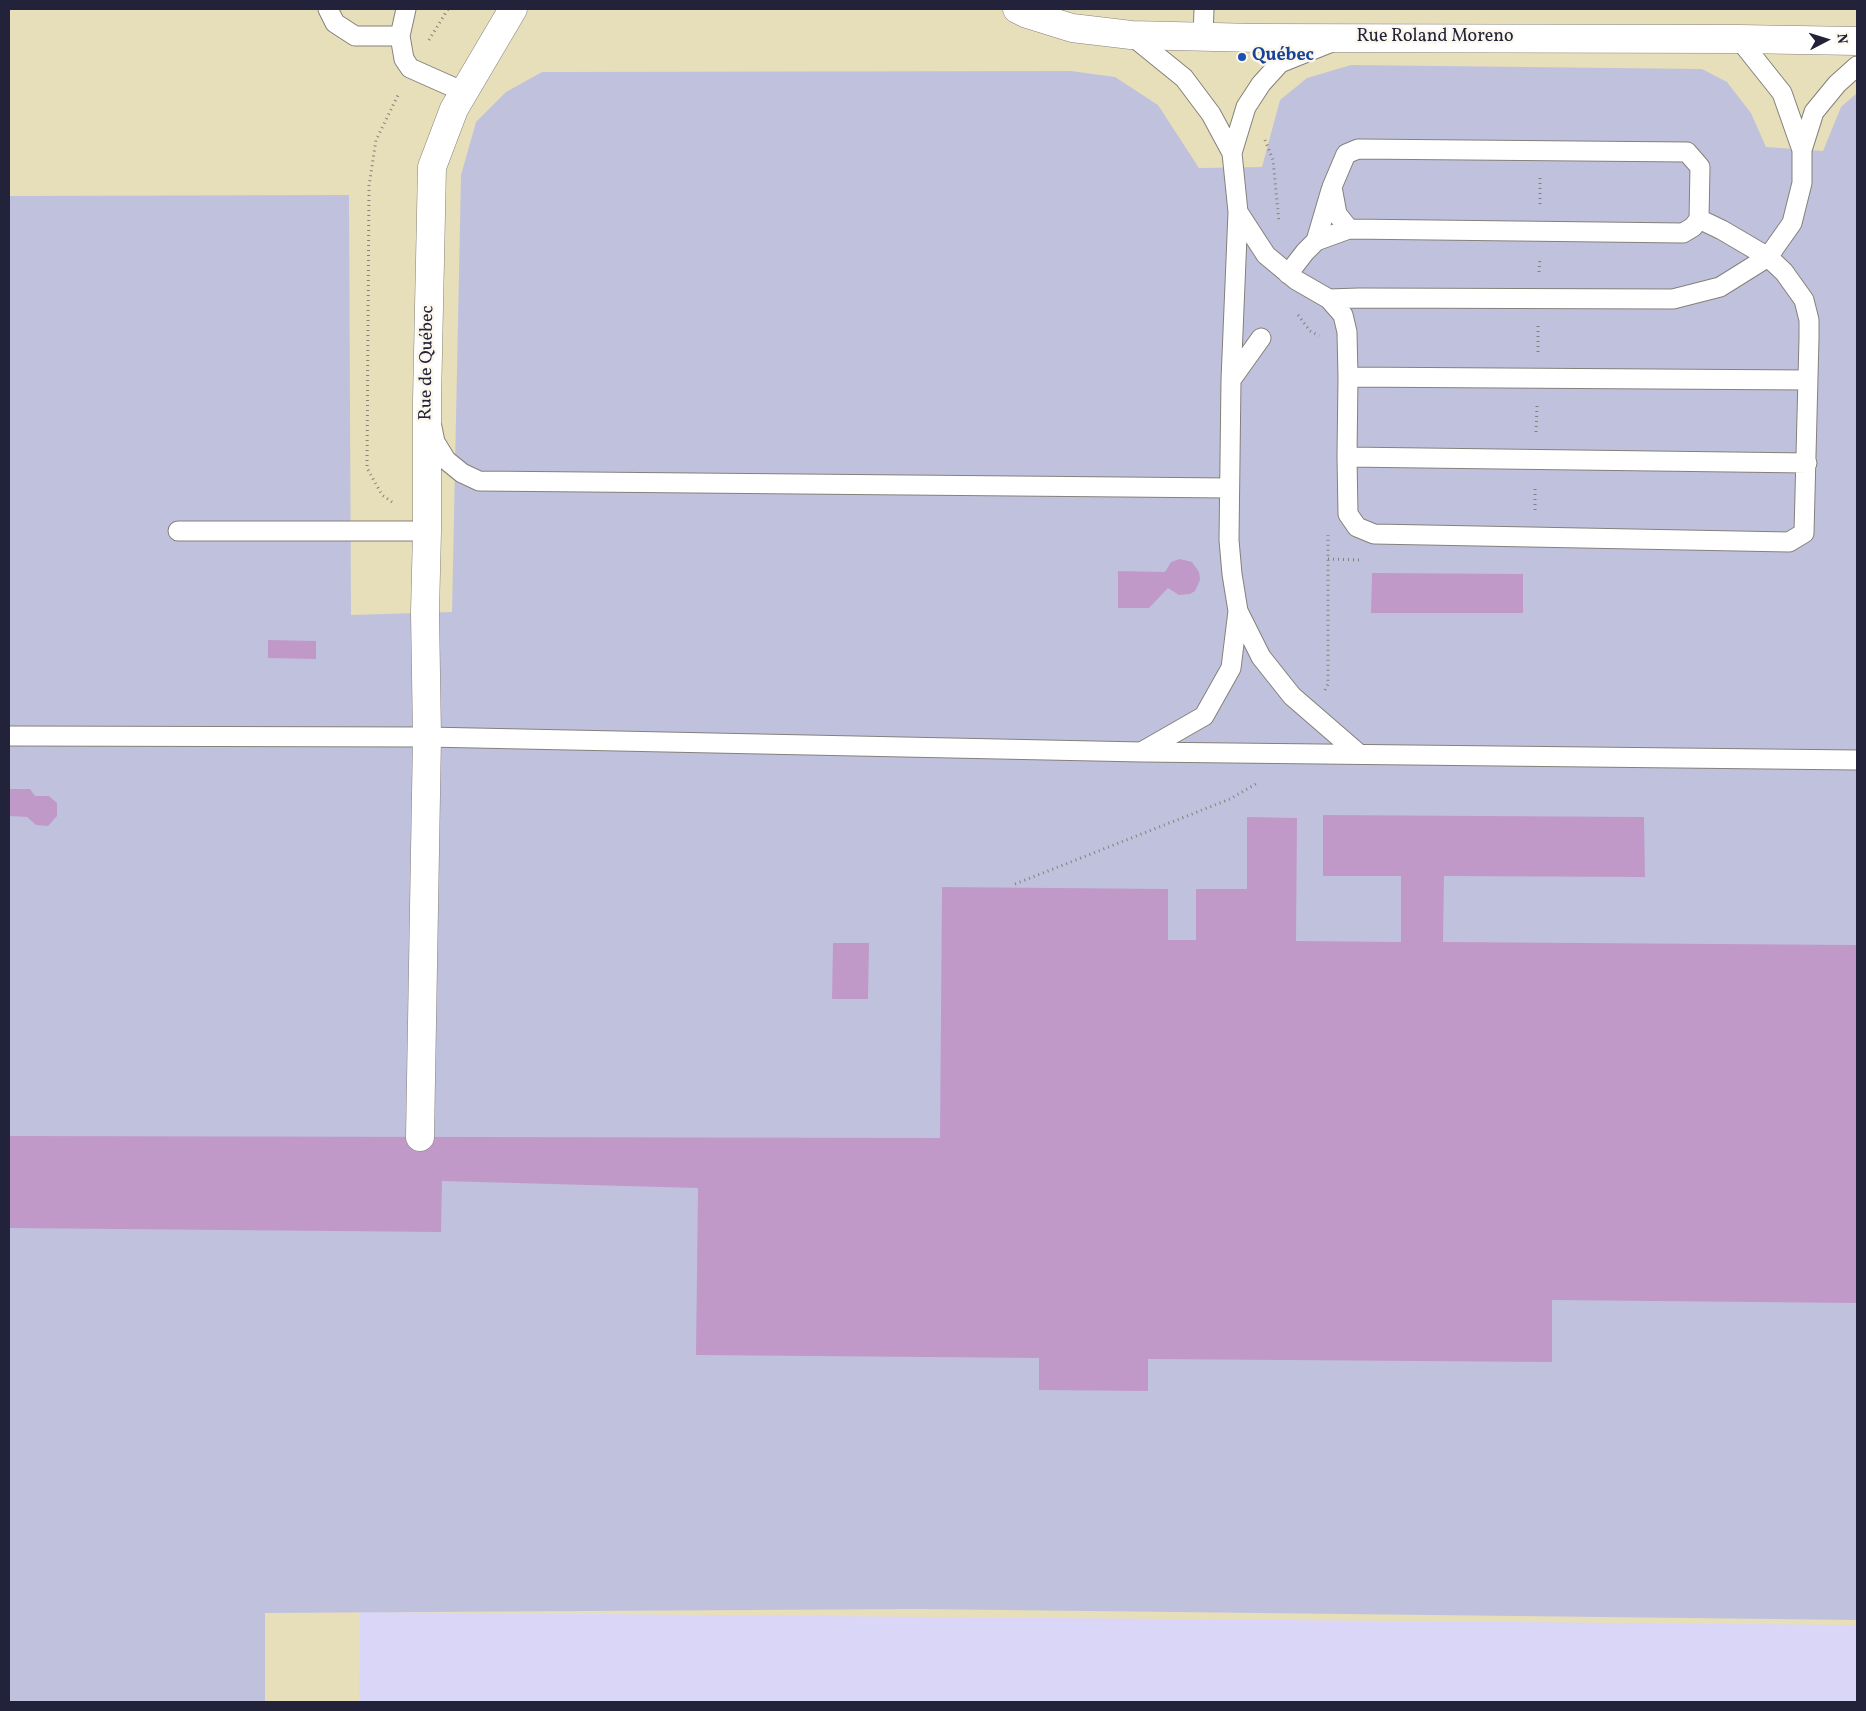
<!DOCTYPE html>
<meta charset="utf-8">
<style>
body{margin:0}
#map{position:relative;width:1866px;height:1711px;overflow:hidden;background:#e7dfba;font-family:Vollkorn,serif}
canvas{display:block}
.frame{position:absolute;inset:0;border:10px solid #22223b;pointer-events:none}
.north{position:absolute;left:1801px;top:15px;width:50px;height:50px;-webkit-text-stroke:4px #fbf7ec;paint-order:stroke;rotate:85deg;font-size:14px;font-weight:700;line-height:20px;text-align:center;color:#22223b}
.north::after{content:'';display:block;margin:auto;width:18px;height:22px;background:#22223b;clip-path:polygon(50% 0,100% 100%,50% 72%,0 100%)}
</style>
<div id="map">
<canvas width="1866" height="1711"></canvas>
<div class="frame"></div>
<div class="north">N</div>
</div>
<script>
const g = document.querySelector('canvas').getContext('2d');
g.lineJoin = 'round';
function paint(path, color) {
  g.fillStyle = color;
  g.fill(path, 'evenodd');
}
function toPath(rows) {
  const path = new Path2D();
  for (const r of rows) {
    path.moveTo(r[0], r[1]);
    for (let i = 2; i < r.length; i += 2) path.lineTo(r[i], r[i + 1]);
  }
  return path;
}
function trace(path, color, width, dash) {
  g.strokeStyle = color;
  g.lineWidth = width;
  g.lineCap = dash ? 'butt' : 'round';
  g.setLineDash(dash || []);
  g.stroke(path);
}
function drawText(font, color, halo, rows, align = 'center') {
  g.font = font + ' Vollkorn,serif';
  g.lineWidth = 5;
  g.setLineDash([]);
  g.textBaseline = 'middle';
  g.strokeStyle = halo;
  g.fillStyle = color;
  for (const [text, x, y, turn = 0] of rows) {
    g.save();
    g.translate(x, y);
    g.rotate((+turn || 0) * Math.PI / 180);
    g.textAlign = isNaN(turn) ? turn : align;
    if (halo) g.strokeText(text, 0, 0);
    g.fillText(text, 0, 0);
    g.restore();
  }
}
paint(toPath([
 [360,1612,1857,1625,1857,1702,359,1702]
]), '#dad6f7');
paint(toPath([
 [1351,65,1702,69,1727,82,1751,113,1766,147,1823,151,1841,107,1857,93,1857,1620,916,1609,265,1613,265,1702,9,1702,9,196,349,195,351,615,452,612,461,175,476,122,506,92,542,72,1071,71,1115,77,1158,105,1199,168,1262,167,1280,100,1307,78]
]), '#c0c2dd');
paint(toPath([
 [1180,559,1192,562,1199,572,1200,580,1195,591,1190,594,1179,595,1168,588,1149,608,1118,608,1118,571,1165,572,1171,562],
 [1372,573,1523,574,1523,613,1371,613],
 [268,640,316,641,316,659,268,658],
 [9,789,30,789,35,796,49,796,57,803,57,816,48,826,36,825,27,817,9,816],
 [1323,815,1644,817,1645,877,1444,876,1443,942,1857,945,1857,1303,1552,1300,1552,1362,1148,1359,1148,1391,1039,1390,1039,1358,696,1355,698,1188,442,1181,441,1232,9,1228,9,1136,940,1138,942,887,1168,889,1168,940,1196,940,1196,889,1247,889,1247,817,1297,818,1296,941,1401,942,1401,876,1323,876],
 [833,943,869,943,868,999,832,999]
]), '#c099c9');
const lane = toPath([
 [328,9,335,23,355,36,400,36],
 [406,9,400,36,404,59,410,68,464,92],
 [1131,35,1184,78,1211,114,1232,153],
 [1203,37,1204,9],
 [1332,42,1280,63,1261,84,1246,107,1232,153,1238,212,1231,380,1229,540,1232,574,1238,611,1261,657,1292,696,1359,754],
 [1802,150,1814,112,1837,84,1857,66],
 [1238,212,1266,255,1296,280,1329,299,1343,315,1347,332,1348,377],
 [1316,241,1349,229,1683,233,1693,227,1699,219,1700,167,1687,152,1358,149,1346,154,1332,187,1337,214,1349,229],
 [1288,274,1305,252,1316,241,1331,190],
 [1329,299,1359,298,1673,299,1720,287,1768,257,1792,223,1802,183,1802,150,1782,93,1739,39],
 [1231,380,1261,338],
 [432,427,435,442,446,460,462,473,479,481,1229,488],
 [1347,457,1348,514,1357,527,1374,534,1789,542,1804,533,1809,338,1809,320,1804,300,1784,272,1768,257,1722,230,1699,219],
 [1807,463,1347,457,1348,377,1808,380],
 [178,531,427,531],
 [9,736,427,737,1142,752,1857,760],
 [1143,751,1204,716,1231,668,1238,611]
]);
const street = toPath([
 [1017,9,1027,14,1072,28,1131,35,1256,38,1739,39,1857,41],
 [420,1137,427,737,425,612,427,531,427,400,432,167,454,109,513,9]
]);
trace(lane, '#84807a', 21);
trace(street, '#84807a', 29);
trace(toPath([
 [429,40,448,9],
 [1265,140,1273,160,1279,222],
 [1540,178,1540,205],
 [1539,272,1540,258],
 [1298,315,1310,331,1319,336],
 [1538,352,1538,326],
 [1536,432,1537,406],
 [392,502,382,495,367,468,369,186,376,140,399,93],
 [1535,510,1535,486],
 [1328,559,1362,560],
 [1325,690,1328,684,1328,535],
 [1015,884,1230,799,1259,782]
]), '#84807a', 3, [1, 4]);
trace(lane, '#fff', 19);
trace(street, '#fff', 28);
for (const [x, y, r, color] of [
 [1242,57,5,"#1a4fb4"]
]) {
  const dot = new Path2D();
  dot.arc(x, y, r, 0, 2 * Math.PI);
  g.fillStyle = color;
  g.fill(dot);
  trace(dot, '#fbf7ec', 2);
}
drawText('18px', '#22223b', '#fbf7ec', [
 ["Rue Roland Moreno",1435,38],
 ["Rue de Québec",428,363,-89]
]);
drawText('bold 18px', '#164399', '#fbf7ec', [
 ["Québec",1252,57]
], 'left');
</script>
